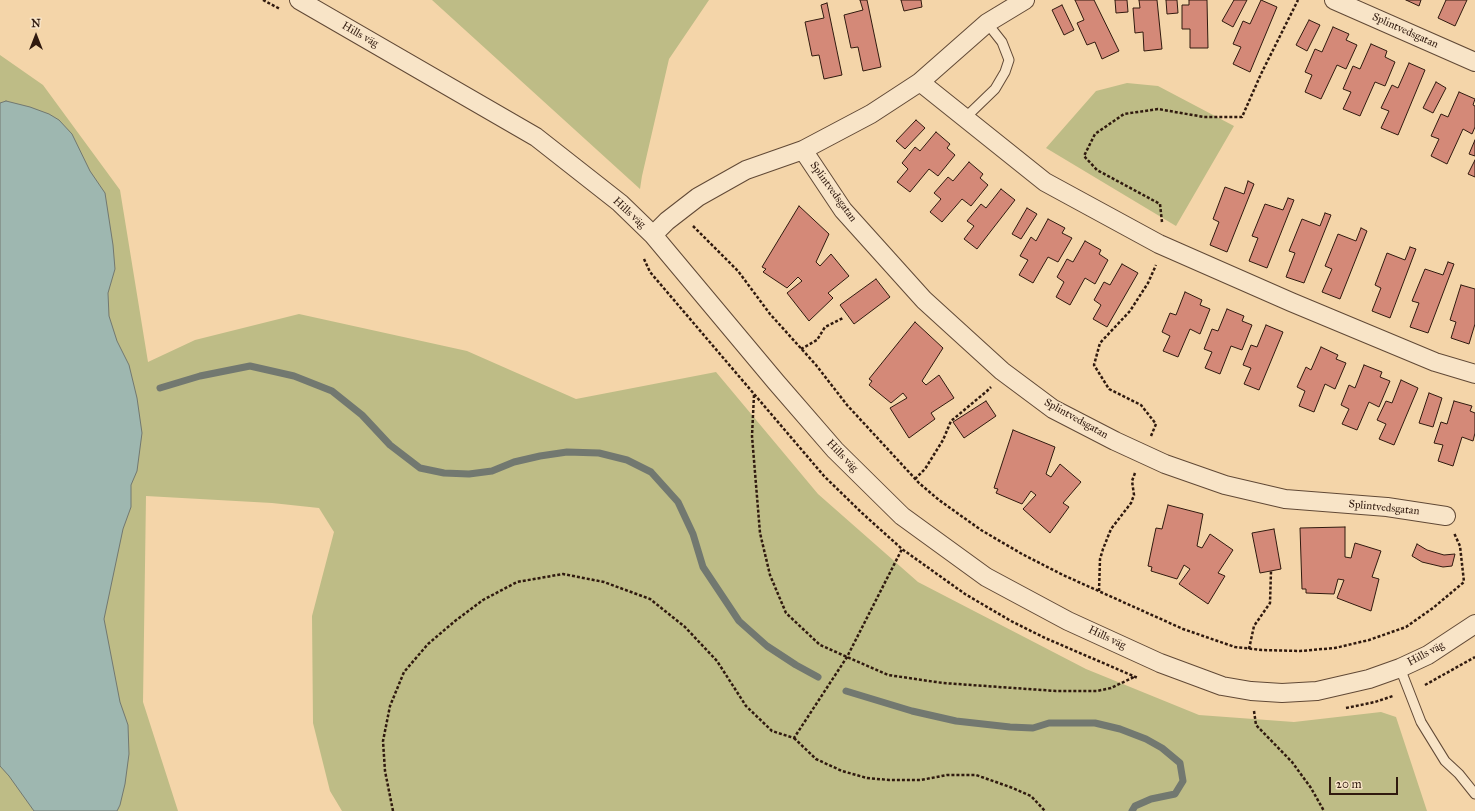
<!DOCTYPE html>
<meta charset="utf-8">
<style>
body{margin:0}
#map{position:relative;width:1475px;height:811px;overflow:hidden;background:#f4d5a9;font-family:"IM FELL Great Primer",serif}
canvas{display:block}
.north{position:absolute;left:16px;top:16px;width:40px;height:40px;-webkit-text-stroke:3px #f8e4c7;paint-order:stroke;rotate:0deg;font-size:11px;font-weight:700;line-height:16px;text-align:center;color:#301a0f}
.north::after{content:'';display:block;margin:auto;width:14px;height:18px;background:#301a0f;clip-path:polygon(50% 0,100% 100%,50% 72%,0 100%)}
.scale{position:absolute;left:1329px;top:777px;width:69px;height:18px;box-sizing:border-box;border:2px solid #301a0f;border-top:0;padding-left:5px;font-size:12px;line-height:14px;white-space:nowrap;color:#301a0f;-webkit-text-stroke:3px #f8e4c7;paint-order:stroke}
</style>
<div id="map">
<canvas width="1475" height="811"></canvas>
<div class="north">N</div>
<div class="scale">20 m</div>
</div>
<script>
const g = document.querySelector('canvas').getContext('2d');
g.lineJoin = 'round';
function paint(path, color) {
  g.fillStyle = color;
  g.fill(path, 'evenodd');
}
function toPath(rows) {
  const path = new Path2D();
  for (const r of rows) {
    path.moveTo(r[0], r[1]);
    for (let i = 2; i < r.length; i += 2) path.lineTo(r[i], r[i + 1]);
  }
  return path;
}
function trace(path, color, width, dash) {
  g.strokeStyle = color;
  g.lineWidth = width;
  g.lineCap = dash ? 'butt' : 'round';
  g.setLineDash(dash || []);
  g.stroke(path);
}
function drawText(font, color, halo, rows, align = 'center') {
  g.font = font + ' "IM FELL Great Primer",serif';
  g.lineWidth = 3.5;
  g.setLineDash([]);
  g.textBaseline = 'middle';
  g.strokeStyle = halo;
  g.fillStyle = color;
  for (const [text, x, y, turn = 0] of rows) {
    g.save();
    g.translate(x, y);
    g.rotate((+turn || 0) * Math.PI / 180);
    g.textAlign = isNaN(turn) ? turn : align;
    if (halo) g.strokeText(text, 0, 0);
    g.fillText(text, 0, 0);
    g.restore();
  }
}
paint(toPath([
 [432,0,709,0,669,59,642,176,640,189],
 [0,55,43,85,120,190,148,362,195,340,299,314,467,351,576,399,716,372,818,494,918,582,1086,669,1199,715,1294,722,1381,712,1396,717,1427,811,342,811,330,791,313,723,312,616,334,532,319,508,272,503,146,496,143,702,178,811,0,811],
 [1127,83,1158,86,1234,126,1176,226,1046,148,1096,91]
]), '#bebc86');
const water = toPath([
 [6,101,30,107,49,114,59,120,72,134,90,171,105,193,113,245,115,269,108,293,109,316,117,341,129,365,137,398,142,433,137,471,131,485,131,507,123,529,104,619,120,702,128,725,129,754,125,784,120,805,117,811,34,811,9,776,0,766,0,103,6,101]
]);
paint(water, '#9eb7b0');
trace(water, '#727870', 1);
trace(toPath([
 [160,388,200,376,250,366,294,376,332,391,362,415,390,445,420,468,444,473,469,474,492,471,514,462,540,456,567,452,599,453,627,460,651,472,678,502,693,534,703,567,739,621,767,646,796,665,818,677],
 [846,691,912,711,956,721,1010,727,1033,728,1049,723,1095,723,1120,729,1146,739,1162,748,1180,763,1183,781,1175,794,1151,799,1135,806,1132,811]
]), '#727870', 7);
const building = toPath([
 [860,0,867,0,881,67,863,71,858,47,851,48,844,15,863,10,860,0],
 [901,0,921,0,922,7,904,11,901,0],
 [1075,0,1094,0,1119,51,1102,59,1095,42,1087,45,1077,23,1084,20,1075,0],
 [1115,0,1127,0,1128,12,1116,13,1115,0],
 [1139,0,1157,0,1162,49,1144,51,1143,32,1135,33,1133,8,1140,8,1139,0],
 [1166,0,1177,0,1178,13,1167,14,1166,0],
 [1189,0,1207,0,1208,48,1190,48,1190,29,1182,29,1182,5,1189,5,1189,0],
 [1234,0,1247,0,1233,27,1222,21,1234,0],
 [1261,0,1277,7,1250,72,1233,64,1241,47,1233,44,1243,21,1250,24,1261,0],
 [1406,0,1421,0,1419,6,1406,0],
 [1446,0,1467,0,1455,26,1438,18,1446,0],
 [827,3,842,75,824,79,819,55,812,56,805,22,824,18,821,5,827,3],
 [1062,5,1074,30,1064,35,1052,10,1062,5],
 [1309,20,1320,25,1307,51,1296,45,1309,20],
 [1333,27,1349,34,1346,40,1357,45,1346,69,1337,65,1321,99,1305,92,1312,75,1305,72,1315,49,1322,52,1333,27],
 [1371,44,1387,51,1385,57,1395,62,1385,86,1375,82,1360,116,1343,109,1351,92,1343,89,1353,66,1360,69,1371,44],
 [1409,63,1425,70,1398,135,1381,128,1389,111,1381,108,1392,85,1398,88,1409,63],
 [1436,82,1446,88,1433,113,1423,108,1436,82],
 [1459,92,1475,99,1473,105,1475,106,1475,127,1472,134,1463,129,1447,164,1431,156,1439,139,1431,136,1441,114,1448,117,1459,92],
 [916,120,925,128,905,149,896,141,916,120],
 [936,132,950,144,947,148,955,155,938,176,929,169,910,192,897,182,908,169,902,163,915,147,920,151,936,132],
 [1475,140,1475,156,1469,154,1475,140],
 [1475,160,1475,177,1468,174,1475,160],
 [969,162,983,174,980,178,988,185,971,206,962,199,942,222,930,212,941,199,934,193,948,177,953,181,969,162],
 [1248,181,1254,184,1227,252,1210,245,1219,222,1213,219,1225,187,1244,194,1248,181],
 [1001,189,1015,200,977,249,964,239,974,226,967,221,981,204,986,208,1001,189],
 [1288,198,1294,200,1267,268,1249,261,1258,238,1252,236,1265,204,1283,210,1288,198],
 [799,206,829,234,816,262,820,266,831,254,849,276,828,293,833,298,809,321,787,293,802,281,798,277,787,288,763,272,766,269,762,267,799,206],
 [1027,208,1037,214,1021,239,1012,234,1027,208],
 [1325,213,1331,215,1304,283,1286,277,1295,253,1289,251,1302,219,1320,226,1325,213],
 [1048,219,1065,228,1062,233,1072,238,1058,262,1048,257,1033,283,1019,275,1028,260,1020,256,1031,237,1036,241,1048,219],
 [1361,228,1367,231,1340,299,1322,292,1332,269,1325,266,1338,234,1356,241,1361,228],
 [1085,241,1101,250,1099,254,1108,260,1095,284,1085,278,1070,305,1056,297,1064,282,1057,277,1067,259,1073,262,1085,241],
 [1410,247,1416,249,1390,318,1372,311,1381,288,1375,285,1387,253,1405,260,1410,247],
 [1448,262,1454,264,1428,333,1410,327,1419,303,1412,301,1425,269,1443,275,1448,262],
 [1122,264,1138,273,1107,327,1093,319,1101,305,1094,300,1104,282,1110,285,1122,264],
 [876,279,890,297,854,324,840,305,876,279],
 [1461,285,1475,289,1475,324,1469,344,1451,338,1456,322,1450,320,1461,285],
 [1185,292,1202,300,1200,305,1210,309,1200,334,1190,329,1178,357,1163,351,1170,336,1162,332,1170,313,1176,315,1185,292],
 [1227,309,1244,316,1242,321,1252,325,1242,350,1231,346,1220,374,1205,368,1212,352,1204,349,1212,329,1218,331,1227,309],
 [915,322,943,348,922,381,926,385,939,375,954,398,931,413,935,419,909,438,890,408,907,398,903,393,891,403,869,385,872,381,869,379,915,322],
 [1266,325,1283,332,1259,390,1244,384,1251,368,1243,365,1251,345,1257,347,1266,325],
 [1321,347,1338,355,1336,359,1346,363,1335,389,1325,384,1314,412,1299,406,1305,391,1297,387,1306,367,1311,370,1321,347],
 [1364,365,1382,372,1380,377,1390,381,1379,407,1369,402,1357,430,1342,424,1349,409,1341,405,1349,385,1355,388,1364,365],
 [1401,380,1418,388,1394,445,1379,439,1386,424,1377,420,1386,401,1392,403,1401,380],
 [1429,393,1442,398,1433,427,1419,423,1429,393],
 [986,401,996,416,964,438,953,422,986,401],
 [1454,401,1472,406,1470,411,1475,413,1475,433,1473,441,1462,437,1453,466,1438,461,1443,445,1434,443,1441,422,1447,424,1454,401],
 [1013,430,1055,447,1046,474,1051,477,1060,464,1081,482,1063,503,1069,507,1050,533,1023,509,1036,495,1031,491,1022,504,996,493,998,489,994,488,1013,430],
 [1168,505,1203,514,1197,546,1202,548,1210,534,1233,550,1218,573,1225,576,1208,604,1179,584,1190,569,1184,565,1177,579,1151,571,1152,567,1148,566,1156,528,1162,529,1168,505],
 [1345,527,1345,557,1351,558,1355,543,1381,551,1372,577,1379,579,1371,611,1337,598,1344,580,1338,579,1334,594,1306,593,1306,589,1302,589,1300,528,1345,527],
 [1274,529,1281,569,1260,573,1252,533,1274,529],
 [1417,544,1427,550,1444,555,1455,554,1452,566,1443,567,1422,562,1412,556,1417,544]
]);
paint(building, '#d48978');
trace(building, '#301a0f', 1);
const service = toPath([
 [965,118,995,89,1005,72,1009,60,1002,42,987,23],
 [1400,668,1421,722,1445,761,1459,774,1475,794]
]);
const minor = toPath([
 [299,0,536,137,620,203,653,235,776,382,835,450,902,516,986,577,1068,621,1160,663,1222,686,1251,691,1282,693,1317,691,1369,679,1400,668,1428,655,1475,624],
 [1334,0,1475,62],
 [920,82,1045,182,1159,244,1291,302,1435,362,1475,374],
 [803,150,843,210,924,300,1002,371,1053,409,1115,441,1165,464,1225,485,1285,499,1387,507,1446,516],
 [653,235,667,221,698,197,746,170,803,150,871,114,920,82,987,23,1025,0]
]);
trace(service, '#614936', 11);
trace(minor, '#614936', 20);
trace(toPath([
 [263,0,280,9],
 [1162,222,1160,204,1097,170,1084,156,1095,134,1124,114,1158,109,1204,117,1242,117,1261,74,1298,0],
 [693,226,738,271,770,314,816,365,847,405,919,483,939,500,981,530,1022,554,1063,575,1183,629,1235,647,1262,650,1300,651,1335,648,1369,640,1406,627,1433,608,1464,582,1460,546,1454,533],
 [644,259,650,272,824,476,862,513,902,549,965,594,1011,621,1045,638,1138,678],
 [801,349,817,340,825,327,843,318],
 [754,395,752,436,760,533,770,575,786,613,820,645,888,675,943,683,1056,691,1097,691,1111,688,1134,677],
 [1151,436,1156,424,1141,405,1109,389,1094,365,1100,343,1130,311,1148,283,1156,265],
 [915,479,925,469,943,440,951,421,987,391,991,387],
 [1099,591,1100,559,1103,549,1111,529,1131,503,1134,495,1132,481,1135,473],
 [1249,649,1254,626,1270,603,1271,571],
 [1425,685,1475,657],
 [1346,708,1375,702,1393,696],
 [1254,711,1256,725,1292,762,1311,788,1324,811],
 [794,738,816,759,842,771,867,778,889,780,921,780,947,775,976,775,1010,787,1031,796,1045,811],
 [393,811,385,771,383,741,390,706,404,672,428,644,455,621,483,600,517,582,563,574,604,582,650,599,685,627,717,661,746,706,772,731,794,738,847,657,902,549]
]), '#301a0f', 2.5, [3, 2]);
trace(service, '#f8e4c7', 9);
trace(minor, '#f8e4c7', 18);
drawText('11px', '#301a0f', '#f8e4c7', [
 ["Splintvedsgatan",1405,31,24],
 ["Hills väg",360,35,30],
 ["Splintvedsgatan",833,192,54],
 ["Hills väg",629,213,43],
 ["Splintvedsgatan",1076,419,29],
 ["Hills väg",842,456,46],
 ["Splintvedsgatan",1384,508,6],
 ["Hills väg",1107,638,25],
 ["Hills väg",1426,654,-28]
]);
</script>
